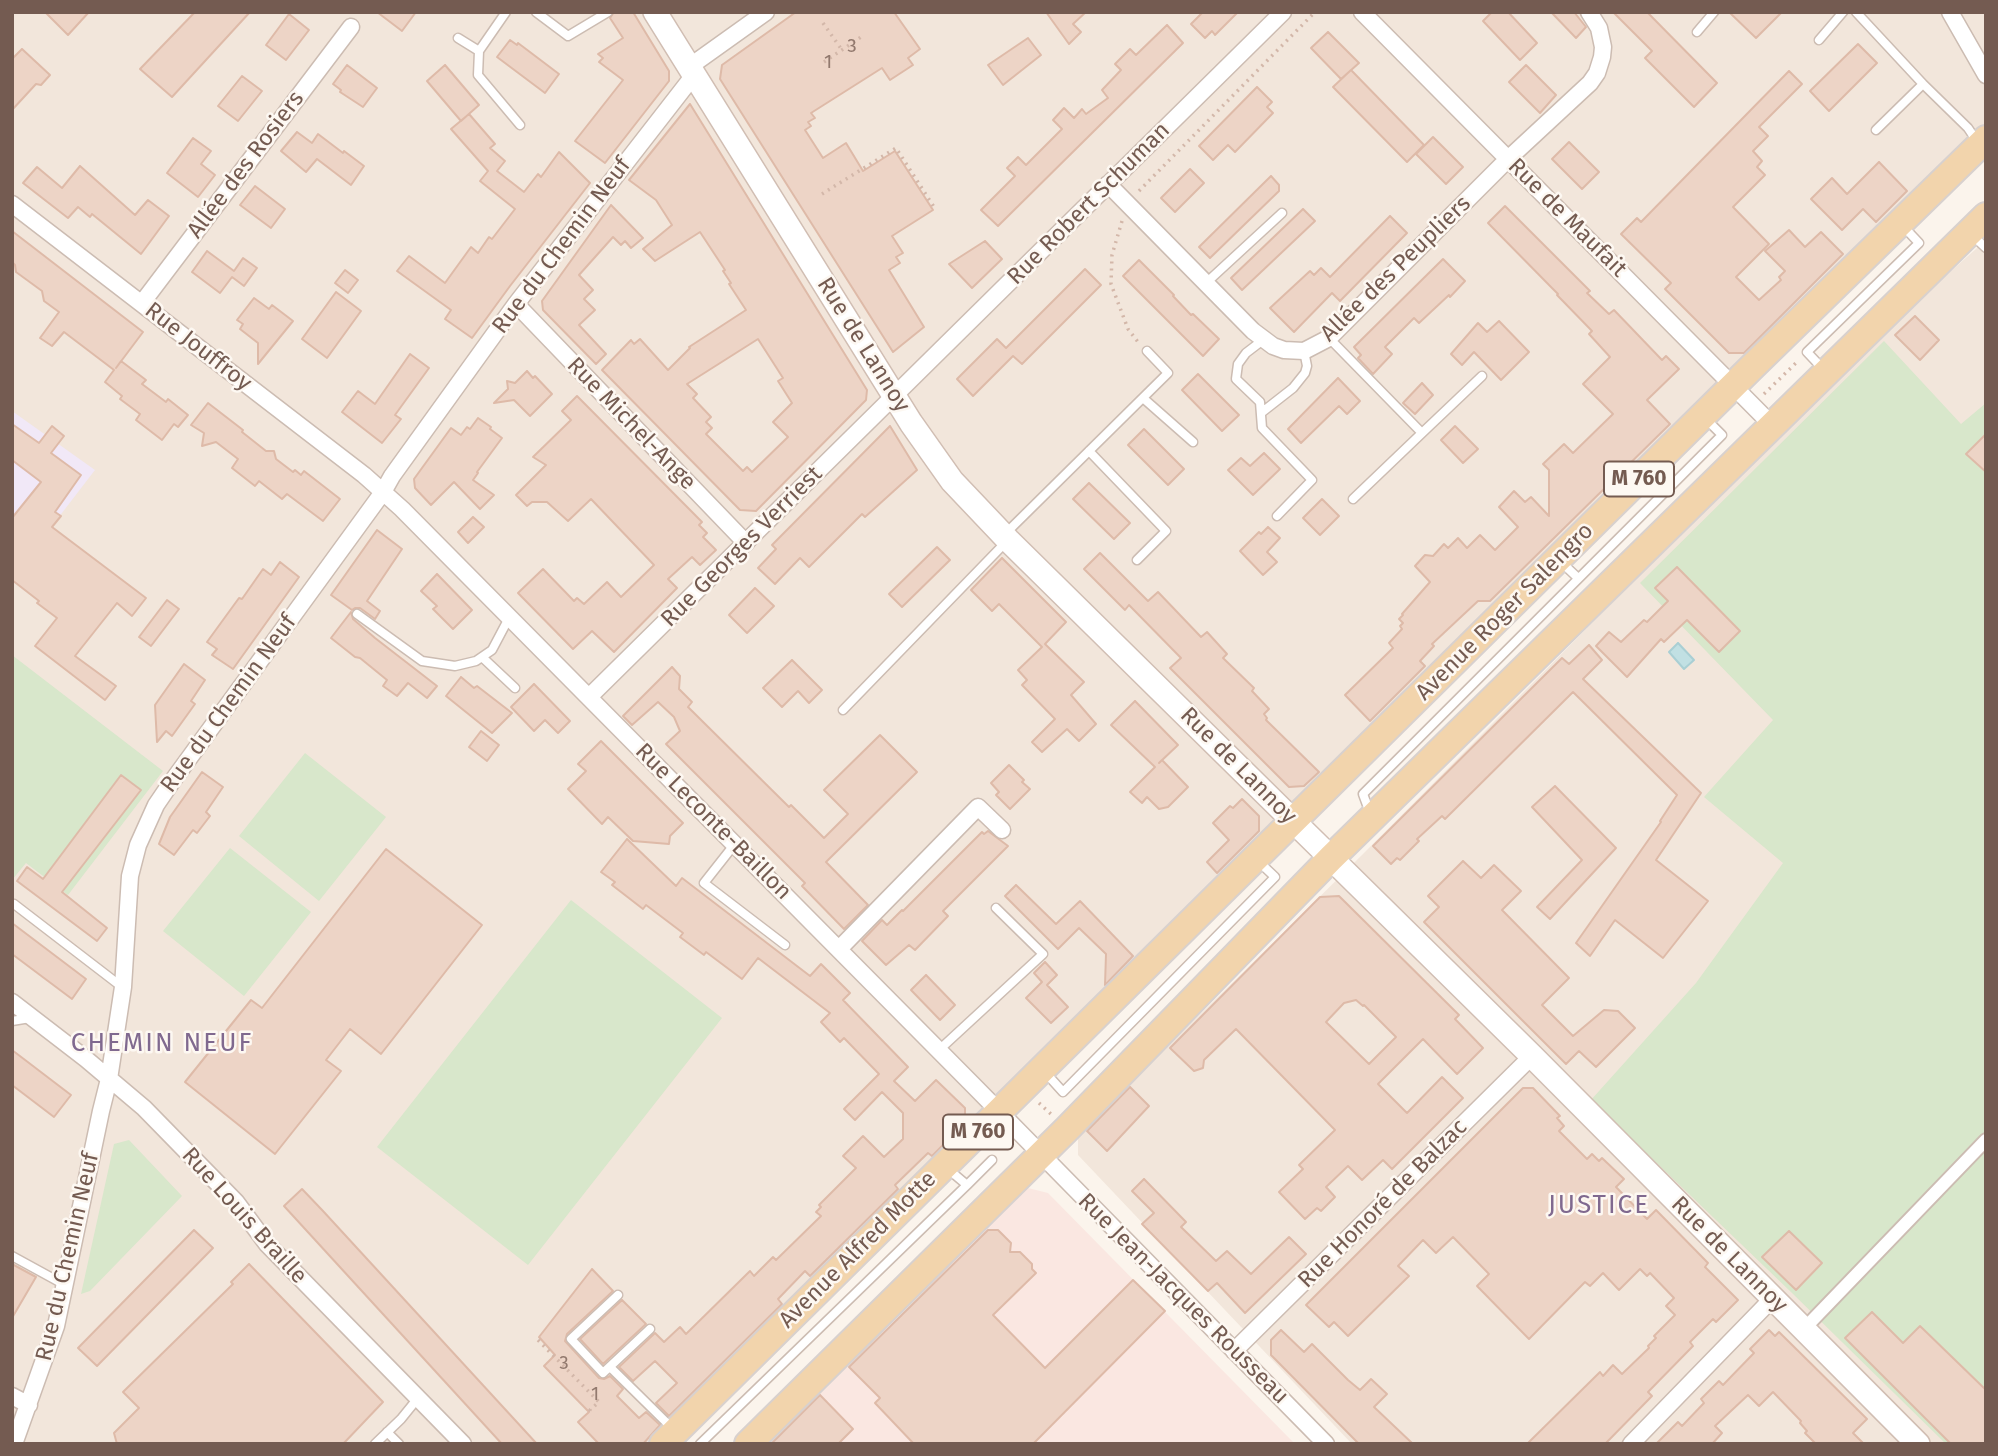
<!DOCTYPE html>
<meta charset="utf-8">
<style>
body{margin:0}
#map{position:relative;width:1998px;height:1456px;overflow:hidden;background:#fbf4ec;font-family:"Fira Sans",sans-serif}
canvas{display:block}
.frame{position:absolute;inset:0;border:14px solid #745b51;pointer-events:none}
</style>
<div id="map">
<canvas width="1998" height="1456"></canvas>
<div class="frame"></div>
</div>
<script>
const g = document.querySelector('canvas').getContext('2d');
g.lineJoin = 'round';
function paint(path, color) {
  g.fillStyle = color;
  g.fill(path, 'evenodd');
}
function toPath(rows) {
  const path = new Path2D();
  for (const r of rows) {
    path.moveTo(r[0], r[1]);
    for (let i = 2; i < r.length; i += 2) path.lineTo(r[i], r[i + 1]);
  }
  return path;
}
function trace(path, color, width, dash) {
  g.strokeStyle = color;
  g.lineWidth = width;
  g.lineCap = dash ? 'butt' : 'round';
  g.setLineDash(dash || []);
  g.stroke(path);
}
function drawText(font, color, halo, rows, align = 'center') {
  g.font = font + ' "Fira Sans",sans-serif';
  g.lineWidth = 5;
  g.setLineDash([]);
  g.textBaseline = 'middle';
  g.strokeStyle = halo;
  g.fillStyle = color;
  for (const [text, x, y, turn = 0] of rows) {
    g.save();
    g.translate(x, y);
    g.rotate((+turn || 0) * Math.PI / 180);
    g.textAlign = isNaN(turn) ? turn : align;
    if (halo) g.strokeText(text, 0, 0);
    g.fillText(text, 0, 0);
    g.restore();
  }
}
paint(toPath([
 [12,12,1986,12,1986,137,683,1444,12,1444],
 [1986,240,1986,1444,1352,1444,1078,1155,1078,1135,1362,855,1868,345]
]), '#f2e6db');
paint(toPath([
 [1028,1188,1048,1193,1295,1444,769,1444]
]), '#fae7e1');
paint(toPath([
 [12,411,95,470,12,578]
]), '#f1e8f7');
paint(toPath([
 [1884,341,1961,424,1986,403,1986,1444,1946,1444,1791,1292,1591,1100,1696,983,1783,863,1704,797,1773,720,1640,583],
 [12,655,163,771,68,895,26,863,12,880],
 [305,753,386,817,319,901,239,836],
 [230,848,311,912,244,996,163,931],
 [571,900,722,1018,528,1265,377,1147],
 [129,1140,182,1196,90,1291,81,1294,114,1144]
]), '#d8e7cb');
const water = toPath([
 [1678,643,1694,660,1684,669,1669,652,1678,643]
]);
paint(water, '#c1e0e3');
trace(water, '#a9cfd4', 2);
const building = toPath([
 [45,12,89,12,68,35,45,12],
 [195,12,250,12,172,97,140,69,195,12],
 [377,12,416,12,402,31,377,12],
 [614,12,633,12,669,71,669,81,605,163,575,141,623,80,599,62,603,58,598,54,623,38,610,18,614,12],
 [796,12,894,12,920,49,908,58,913,65,890,80,882,68,811,113,815,118,808,122,811,126,805,130,823,158,846,143,863,171,895,151,933,210,892,236,903,253,896,257,900,263,889,270,924,327,893,352,720,79,722,65,796,12],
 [1046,12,1086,12,1073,24,1081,32,1069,44,1046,12],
 [1203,12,1238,12,1215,35,1212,31,1205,38,1191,24,1203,12],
 [1492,12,1508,12,1537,43,1520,60,1483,21,1492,12],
 [1551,12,1574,12,1586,27,1576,38,1551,12],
 [1613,12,1647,12,1717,83,1694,107,1645,58,1652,51,1613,12],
 [1729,12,1782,12,1756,38,1729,12],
 [289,14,309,30,286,60,266,45,289,14],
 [1167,25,1183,43,998,226,981,210,1015,176,1007,168,1018,157,1026,165,1062,129,1053,120,1064,108,1074,118,1082,109,1086,114,1108,98,1102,90,1121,70,1115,64,1130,49,1136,55,1167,25],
 [1328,32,1359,63,1341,79,1311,48,1328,32],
 [1028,38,1041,55,1003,85,988,65,1028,38],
 [510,40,517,45,518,43,559,74,545,93,497,57,510,40],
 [1858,44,1877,63,1829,111,1810,91,1858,44],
 [22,49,50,75,41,85,36,84,12,110,12,59,22,49],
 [347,65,377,88,363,107,340,92,341,90,333,84,347,65],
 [445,65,479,105,461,121,427,81,445,65],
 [1526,65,1556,95,1540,113,1509,82,1526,65],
 [1351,70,1424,145,1407,162,1333,87,1351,70],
 [1789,71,1802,84,1759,127,1768,136,1753,151,1762,161,1757,167,1765,175,1733,207,1769,244,1736,277,1759,300,1781,280,1779,277,1785,271,1765,251,1789,230,1805,247,1821,232,1843,254,1744,353,1729,353,1665,289,1671,283,1621,234,1637,218,1641,222,1789,71],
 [242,76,262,91,238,121,218,106,242,76],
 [1257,87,1272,102,1267,107,1273,113,1235,152,1228,145,1213,160,1199,146,1257,87],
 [690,104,867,390,866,400,756,511,740,510,602,370,631,340,634,344,640,339,668,370,690,348,689,347,746,310,729,284,731,283,723,271,725,270,700,232,655,261,643,249,672,225,656,200,629,180,690,104],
 [758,339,783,378,778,381,792,403,773,422,788,437,752,472,747,467,743,471,706,434,712,428,706,422,711,417,693,398,697,394,687,384,758,339],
 [469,114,495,144,490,148,505,161,497,171,524,192,538,174,541,177,559,152,590,183,510,286,472,338,445,319,451,310,397,271,409,256,445,283,471,247,478,253,489,237,492,239,515,209,480,181,488,171,451,129,469,114],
 [297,132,312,143,318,134,343,153,344,151,364,166,351,185,317,159,306,172,281,151,297,132],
 [1433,137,1463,167,1446,184,1416,154,1433,137],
 [193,138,211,151,201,164,215,175,198,197,167,173,193,138],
 [1569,142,1599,172,1582,189,1552,159,1569,142],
 [1879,162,1907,191,1876,222,1863,209,1842,230,1811,199,1832,178,1847,194,1879,162],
 [80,166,135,215,148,200,169,216,141,254,92,214,90,217,78,207,68,218,23,183,37,167,62,188,80,166],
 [1190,169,1204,183,1175,212,1161,198,1190,169],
 [1271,176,1279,185,1279,191,1210,258,1199,247,1271,176],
 [255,186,285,209,271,228,240,205,255,186],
 [611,205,643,238,631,248,625,241,621,245,613,237,579,275,593,290,584,299,595,310,579,325,606,354,596,364,543,310,542,301,611,205],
 [1505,206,1590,291,1587,293,1609,314,1614,310,1662,360,1666,356,1679,369,1647,400,1670,424,1490,601,1478,601,1432,644,1434,646,1420,661,1425,666,1370,721,1345,695,1393,648,1389,643,1402,629,1400,626,1403,623,1399,619,1403,615,1402,614,1430,582,1415,566,1425,555,1433,556,1444,544,1448,548,1458,538,1467,548,1480,535,1495,550,1518,527,1499,507,1514,491,1525,502,1531,497,1549,516,1549,470,1543,464,1564,444,1573,453,1613,414,1583,384,1610,357,1589,334,1592,331,1557,295,1558,294,1552,288,1488,223,1505,206],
 [1303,209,1315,221,1242,290,1231,278,1303,209],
 [1390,216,1407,233,1340,301,1332,293,1294,332,1270,308,1310,271,1314,275,1321,268,1330,277,1390,216],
 [12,231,143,332,116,368,121,361,146,380,142,384,166,402,168,399,188,415,178,427,174,424,162,440,136,420,140,414,120,399,122,396,105,382,114,370,64,332,52,346,40,338,59,312,44,301,42,291,16,272,15,265,12,262,12,231],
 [985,241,1002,259,972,288,949,264,985,241],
 [207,251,234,271,243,258,257,268,244,286,232,277,220,293,192,272,207,251],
 [1443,259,1465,281,1450,297,1449,295,1419,323,1414,318,1385,347,1392,354,1373,374,1358,358,1361,355,1354,347,1443,259],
 [1139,260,1174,295,1173,296,1191,315,1193,314,1219,339,1203,356,1123,276,1139,260],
 [1085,269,1101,285,1022,364,1013,356,973,396,957,379,997,339,1006,348,1085,269],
 [345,270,358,280,348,293,335,283,345,270],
 [336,292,361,311,327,358,302,339,336,292],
 [254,298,269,309,272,305,293,321,258,364,258,343,240,329,243,324,237,320,254,298],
 [1915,316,1939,340,1920,360,1895,335,1915,316],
 [1499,321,1529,352,1501,380,1474,352,1462,365,1451,354,1478,323,1487,332,1499,321],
 [410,354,429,368,395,415,401,419,382,443,342,412,358,391,375,404,410,354],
 [527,371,533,378,535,376,552,394,530,416,514,400,494,403,508,389,507,381,515,383,527,371],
 [1198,374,1239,415,1222,431,1182,390,1198,374],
 [1338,378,1360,401,1347,414,1339,406,1301,443,1288,429,1338,378],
 [1422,383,1433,395,1415,414,1403,403,1422,383],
 [577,396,702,522,699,525,707,533,703,537,716,550,700,565,692,557,668,579,677,588,614,652,592,631,573,649,518,593,543,569,574,601,577,598,584,604,607,582,621,597,654,565,591,499,568,521,547,502,532,502,527,506,516,495,546,465,533,457,571,420,562,411,577,396],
 [208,403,243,430,242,432,266,451,274,451,276,459,293,472,295,470,301,475,304,471,340,499,323,521,287,494,282,499,259,481,255,486,232,468,238,459,216,442,202,446,204,433,191,425,208,403],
 [478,418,491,427,490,429,502,438,477,472,478,473,473,480,494,495,480,509,454,482,431,505,415,488,414,479,451,428,461,435,467,427,470,429,478,418],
 [12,424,39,443,52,426,64,436,51,453,81,475,55,512,61,516,52,527,146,598,132,616,117,603,75,656,116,686,105,700,35,646,57,618,37,603,39,601,12,580,12,518,41,482,12,460,12,424],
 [890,426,917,470,865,517,862,514,809,567,800,558,775,584,758,568,776,549,772,545,890,426],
 [1455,426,1478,449,1463,463,1441,440,1455,426],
 [1144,429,1184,469,1168,485,1128,445,1144,429],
 [1986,434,1986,472,1966,454,1986,434],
 [1264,453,1280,469,1253,495,1228,470,1241,458,1250,466,1264,453],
 [1089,483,1130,523,1114,539,1073,499,1089,483],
 [1322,499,1339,516,1320,535,1303,518,1322,499],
 [473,517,484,527,468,543,458,532,473,517],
 [1268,527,1280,538,1267,552,1277,562,1263,575,1240,551,1259,532,1261,534,1268,527],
 [377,530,402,549,367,601,380,611,375,619,360,608,355,608,352,610,331,595,377,530],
 [937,547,950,560,902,607,889,594,937,547],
 [1100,553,1148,601,1158,592,1201,637,1207,632,1227,654,1223,658,1254,688,1252,691,1269,709,1264,714,1267,718,1266,720,1319,772,1304,786,1289,787,1170,668,1181,658,1129,605,1125,610,1084,569,1100,553],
 [1002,558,1066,622,1045,644,1084,682,1071,695,1096,724,1079,741,1067,729,1042,752,1032,742,1055,719,1022,685,1027,680,1018,670,1042,647,999,604,992,611,971,590,1002,558],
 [280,562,299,577,233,669,212,655,217,649,207,642,239,598,242,599,263,569,271,575,280,562],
 [1677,567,1740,631,1719,652,1687,620,1664,642,1661,639,1627,677,1596,646,1609,632,1621,642,1644,620,1647,622,1668,601,1655,588,1677,567],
 [437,574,472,610,453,629,433,609,437,606,421,591,437,574],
 [755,588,774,606,747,633,729,615,755,588],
 [167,600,179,609,151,646,139,637,167,600],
 [351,612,353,619,375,638,437,686,427,698,408,683,397,696,383,686,387,680,360,658,355,657,331,638,351,612],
 [1589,645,1602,660,1583,679,1701,793,1656,860,1708,901,1663,958,1615,920,1590,956,1576,943,1661,822,1660,821,1677,795,1573,692,1445,819,1442,816,1417,839,1419,841,1400,860,1397,858,1391,864,1373,846,1562,658,1569,664,1589,645],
 [792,660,822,690,809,703,798,691,782,707,763,688,792,660],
 [184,664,205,680,191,701,195,704,172,736,166,731,157,742,155,705,184,664],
 [672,667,680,676,679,689,692,702,688,707,789,807,791,805,824,838,848,814,824,790,880,735,917,772,826,862,868,905,844,929,802,886,805,883,666,744,680,731,674,717,658,702,632,725,623,716,672,667],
 [461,677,474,688,477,686,512,713,492,733,446,696,461,677],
 [534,684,570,721,558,733,545,720,534,731,511,707,534,684],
 [1135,701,1178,745,1159,763,1162,760,1188,787,1168,807,1159,809,1147,797,1142,803,1130,792,1155,767,1111,725,1135,701],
 [481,731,499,745,487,761,469,747,481,731],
 [601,741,683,823,670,836,669,844,633,841,608,817,602,824,568,789,586,771,578,764,601,741],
 [1009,765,1024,780,1022,782,1030,789,1010,809,996,795,999,792,991,783,1009,765],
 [202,772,223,787,206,812,210,816,197,833,193,830,174,855,159,844,170,817,202,772],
 [121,775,141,790,62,892,107,928,97,941,17,881,27,867,43,879,121,775],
 [1555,786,1616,848,1550,919,1537,907,1582,860,1532,807,1555,786],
 [1242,799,1259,816,1259,831,1217,873,1207,862,1229,840,1213,823,1230,806,1233,808,1242,799],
 [988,831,1008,846,943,911,948,916,915,950,909,945,886,965,862,941,882,920,887,925,902,910,903,911,982,832,984,834,988,831],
 [627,839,676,886,682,878,810,976,821,964,850,993,843,1000,908,1067,894,1081,915,1101,936,1080,965,1108,965,1123,932,1156,928,1153,895,1185,898,1189,810,1276,805,1271,778,1299,782,1304,669,1416,656,1403,677,1383,655,1361,633,1381,619,1367,655,1333,664,1342,680,1327,686,1334,750,1271,754,1276,773,1257,776,1260,821,1216,816,1212,821,1207,819,1205,856,1168,843,1156,863,1136,884,1157,903,1139,903,1113,882,1092,855,1120,844,1109,879,1074,844,1038,840,1042,821,1022,830,1013,758,958,742,979,706,952,704,955,680,937,683,933,646,905,643,909,612,885,615,882,601,872,627,839],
 [386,849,482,925,381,1054,350,1029,326,1060,341,1071,275,1154,185,1082,251,1000,262,1008,386,849],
 [1463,861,1481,878,1494,865,1521,891,1502,910,1569,978,1542,1005,1573,1036,1604,1010,1618,1011,1635,1028,1596,1067,1579,1051,1566,1064,1424,922,1439,907,1428,896,1463,861],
 [1016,885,1056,924,1080,901,1133,956,1105,985,1106,954,1079,928,1058,949,1005,896,1016,885],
 [1339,896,1459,1015,1455,1019,1483,1048,1457,1074,1423,1039,1378,1084,1407,1113,1442,1077,1463,1098,1392,1169,1383,1160,1362,1180,1348,1166,1326,1187,1335,1197,1321,1211,1317,1208,1305,1219,1279,1192,1303,1169,1299,1165,1335,1130,1236,1029,1204,1060,1203,1068,1194,1071,1170,1048,1320,897,1339,896],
 [1356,1000,1363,1006,1364,1005,1396,1037,1369,1064,1326,1022,1344,1003,1356,1000],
 [12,923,86,979,72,999,12,954,12,923],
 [1045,962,1057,975,1047,985,1068,1007,1051,1023,1026,998,1042,982,1034,973,1045,962],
 [926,975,955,1005,940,1020,911,990,926,975],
 [12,1050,71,1095,54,1117,12,1085,12,1050],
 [1130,1087,1149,1106,1107,1151,1087,1131,1130,1087],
 [1523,1088,1533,1088,1560,1116,1557,1118,1564,1126,1559,1131,1587,1159,1592,1154,1599,1161,1602,1158,1624,1179,1616,1187,1647,1219,1656,1210,1708,1263,1705,1267,1738,1300,1716,1322,1713,1319,1690,1342,1693,1346,1648,1392,1652,1396,1605,1444,1527,1444,1600,1372,1603,1376,1613,1365,1622,1374,1649,1348,1648,1346,1656,1338,1654,1336,1675,1315,1666,1306,1674,1298,1650,1273,1647,1276,1640,1269,1619,1290,1603,1273,1590,1286,1585,1282,1529,1339,1477,1286,1489,1274,1453,1237,1436,1253,1423,1240,1398,1266,1409,1276,1348,1336,1334,1322,1329,1327,1306,1305,1523,1088],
 [1144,1179,1186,1222,1181,1227,1216,1261,1227,1251,1251,1274,1289,1237,1306,1254,1245,1313,1217,1283,1208,1291,1142,1224,1154,1213,1132,1191,1144,1179],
 [302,1189,323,1211,537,1444,502,1444,284,1206,302,1189],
 [194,1230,213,1248,97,1366,78,1348,194,1230],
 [988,1230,998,1230,1011,1243,1010,1252,1020,1252,1032,1264,1032,1269,1036,1273,993,1315,1045,1368,1133,1280,1165,1311,1033,1444,914,1444,875,1403,880,1398,849,1367,988,1230],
 [1789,1231,1822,1263,1796,1290,1762,1257,1789,1231],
 [12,1264,36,1277,12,1318,12,1264],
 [249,1264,383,1402,343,1444,117,1444,114,1433,139,1408,123,1392,233,1284,231,1282,249,1264],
 [592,1269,613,1291,567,1334,565,1341,599,1378,604,1379,610,1376,623,1389,617,1396,639,1418,646,1412,660,1425,643,1444,599,1444,578,1422,589,1412,544,1366,555,1355,539,1337,592,1269],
 [622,1300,646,1324,603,1364,580,1339,622,1300],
 [1872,1312,1903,1343,1920,1326,1986,1390,1986,1444,1951,1444,1845,1338,1872,1312],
 [1281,1330,1304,1352,1312,1344,1348,1380,1360,1390,1371,1379,1387,1394,1374,1407,1413,1444,1359,1444,1271,1355,1271,1340,1281,1330],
 [1769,1330,1775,1336,1779,1332,1867,1419,1853,1433,1864,1444,1816,1444,1805,1433,1807,1431,1800,1423,1801,1421,1773,1392,1759,1406,1748,1395,1715,1426,1722,1433,1712,1444,1656,1444,1678,1422,1682,1426,1704,1403,1701,1399,1719,1381,1723,1385,1754,1353,1750,1349,1769,1330],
 [820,1395,853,1429,838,1444,771,1444,820,1395]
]);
paint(building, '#edd4c6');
trace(building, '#debaa8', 2);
const service = toPath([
 [506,12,479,51,478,75,520,125],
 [536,12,568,36,608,12],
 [1856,12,1923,84,1968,128,1978,143],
 [1697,32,1714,12],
 [458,38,479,51],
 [1819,40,1843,12],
 [1876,130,1923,84],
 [1972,235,1986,248],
 [1206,283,1282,213],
 [1329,338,1422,433,1482,376],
 [1263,340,1246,353,1238,364,1236,379,1260,402,1262,428,1312,480,1277,516],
 [1823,369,1807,352,1919,243,1903,226],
 [1143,398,1193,442],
 [1261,413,1293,388,1305,373,1307,366,1304,351],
 [1089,451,1166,531,1137,560],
 [1353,499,1422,433],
 [1006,533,1168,373,1147,351],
 [1560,561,1578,578],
 [357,614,422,661,455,666,476,661,492,650,510,616],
 [482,657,515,688],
 [843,710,1006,542],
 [1370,813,1363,794,1722,435,1706,419],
 [734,845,704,883,785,945],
 [14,904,122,987],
 [12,1021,30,1018],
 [939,1050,1043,954,996,908],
 [1044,1071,1063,1092,1275,877,1257,860],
 [967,1185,992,1160],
 [12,1256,65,1285],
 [618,1295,571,1339,603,1373,650,1329],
 [610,1367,673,1429],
 [387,1432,399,1444],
 [375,1444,401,1419,418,1398],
 [700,1444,967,1185,948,1169]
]);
const pedestrian = toPath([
 [1803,1330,1986,1140]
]);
const minor = toPath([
 [1362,12,1772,425],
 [1950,12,1986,75],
 [689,67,766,12],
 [1108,184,1253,331,1273,346,1284,350,1304,351,1329,338,1508,159,1590,83,1597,73,1602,57,1603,47,1599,28,1589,12],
 [12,204,364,475,402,509,975,1087,1326,1444],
 [142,303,351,27],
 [516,304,746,543],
 [589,697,1283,12],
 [839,949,978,807,1002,830],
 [12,1002,86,1059,144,1108,236,1202,267,1244,463,1444],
 [1234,1351,1532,1056],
 [12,1396,29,1405],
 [14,1444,56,1326,101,1111,109,1079,123,987,130,876,138,845,156,805,171,783,383,492,392,476,516,304,694,75],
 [1631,1444,1772,1299]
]);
const secondary = toPath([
 [655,12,911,423,952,481,1008,540,1532,1056,1918,1444]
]);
const primary = toPath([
 [663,1444,1751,368,1986,139],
 [748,1444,1067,1129,1331,858,1437,754,1986,216]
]);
trace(service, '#ccbcb2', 11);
trace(pedestrian, '#ccbcb2', 16);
trace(minor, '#ccbcb2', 19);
trace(secondary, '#d1beb3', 26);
trace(primary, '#d8d1ce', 30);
trace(toPath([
 [823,23,842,50],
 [824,62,864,35],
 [1139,191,1315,12],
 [822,194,896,148,934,207],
 [1122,221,1112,255,1111,284,1128,329,1138,342],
 [1764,394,1798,361],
 [1039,1103,1052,1115],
 [538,1340,599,1402,590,1410,593,1413]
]), '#d3b7a9', 3.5, [2, 5]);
trace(service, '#fff', 8);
trace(pedestrian, '#fff', 12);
trace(minor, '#fff', 16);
trace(secondary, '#fff', 23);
trace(primary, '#f2d4ac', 26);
drawText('19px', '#92796e', null, [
 ["3",852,47],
 ["1",828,63],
 ["3",564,1364],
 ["1",595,1395]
]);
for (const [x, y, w] of [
 [1639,479,70],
 [978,1132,70]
]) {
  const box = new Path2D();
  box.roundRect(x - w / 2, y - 17.5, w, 35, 5);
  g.fillStyle = '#fdf8f2';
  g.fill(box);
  trace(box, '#745b51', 2);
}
drawText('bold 21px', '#745b51', null, [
 ["M 760",1639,479],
 ["M 760",978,1132]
]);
drawText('23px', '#745b51', '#fdf8f2', [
 ["Allée des Rosiers",246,165,-53],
 ["Rue Robert Schuman",1089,204,-45],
 ["Rue de Maufait",1567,218,45],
 ["Rue du Chemin Neuf",562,246,-53],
 ["Allée des Peupliers",1396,269,-44],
 ["Rue de Lannoy",863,345,58],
 ["Rue Jouffroy",198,347,38],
 ["Rue Michel-Ange",631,424,46],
 ["Rue Georges Verriest",742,547,-45],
 ["Avenue Roger Salengro",1505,612,-45],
 ["Rue du Chemin Neuf",229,704,-54],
 ["Rue de Lannoy",1238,766,45],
 ["Rue Leconte-Baillon",713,822,45],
 ["Rue Honoré de Balzac",1383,1204,-45],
 ["Rue Louis Braille",244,1216,48],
 ["Avenue Alfred Motte",858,1250,-45],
 ["Rue de Lannoy",1729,1255,45],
 ["Rue du Chemin Neuf",68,1257,-77],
 ["Rue Jean-Jacques Rousseau",1183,1299,45]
]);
g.letterSpacing = '2px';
drawText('26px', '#80698f', '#fdf8f2', [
 ["CHEMIN NEUF",162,1044],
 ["JUSTICE",1599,1206]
]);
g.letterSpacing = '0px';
</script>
